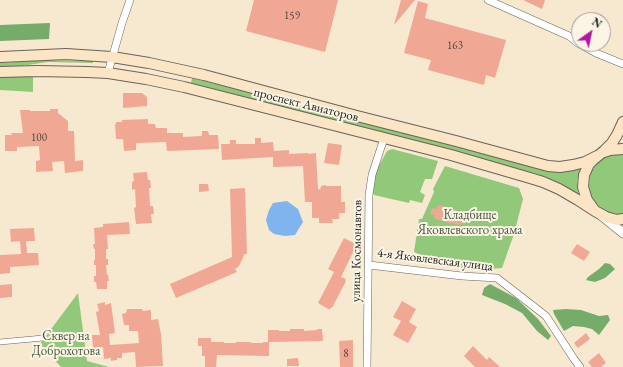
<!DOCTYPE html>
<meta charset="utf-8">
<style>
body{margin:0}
#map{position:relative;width:623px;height:367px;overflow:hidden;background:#f7e8d0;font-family:"EB Garamond",serif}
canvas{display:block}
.north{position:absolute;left:571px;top:12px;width:40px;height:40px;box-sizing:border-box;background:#fcf5e5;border:1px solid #a29e95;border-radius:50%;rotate:33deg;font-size:11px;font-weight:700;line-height:16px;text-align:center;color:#1c1c1c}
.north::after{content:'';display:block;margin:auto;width:14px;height:18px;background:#b5179e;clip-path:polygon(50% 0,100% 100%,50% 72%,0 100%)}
</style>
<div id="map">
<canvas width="623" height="367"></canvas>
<div class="north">N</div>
</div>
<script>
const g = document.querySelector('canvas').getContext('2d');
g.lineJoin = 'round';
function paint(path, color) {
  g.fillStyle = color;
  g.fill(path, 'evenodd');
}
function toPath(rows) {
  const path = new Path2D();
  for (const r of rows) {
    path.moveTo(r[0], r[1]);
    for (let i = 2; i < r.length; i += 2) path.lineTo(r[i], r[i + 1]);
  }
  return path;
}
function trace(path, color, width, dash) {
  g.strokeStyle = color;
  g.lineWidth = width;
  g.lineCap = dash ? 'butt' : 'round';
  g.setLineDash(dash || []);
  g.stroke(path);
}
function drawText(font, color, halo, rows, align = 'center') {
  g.font = font + ' "EB Garamond",serif';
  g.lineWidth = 4;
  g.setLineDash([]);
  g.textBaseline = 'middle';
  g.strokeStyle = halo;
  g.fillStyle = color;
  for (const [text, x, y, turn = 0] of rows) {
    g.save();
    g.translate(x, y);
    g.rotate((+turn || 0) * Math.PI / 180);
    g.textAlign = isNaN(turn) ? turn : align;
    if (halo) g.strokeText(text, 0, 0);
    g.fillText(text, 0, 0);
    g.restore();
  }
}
paint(toPath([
 [47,60,93,61,93,63,48,62,21,66,0,67,0,63],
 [33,76,33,92,0,90,0,77],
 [192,78,455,146,547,171,560,172,580,169,577,181,578,194,561,184,537,174,453,151,191,83],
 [392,149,438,161,432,179,425,179,420,192,425,195,422,203,410,200,409,203,374,195,372,191,375,173,387,151],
 [617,154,623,154,623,214,618,214,607,212,598,206,591,197,589,186,590,176,591,172,597,163,607,156],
 [445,166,519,188,523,199,514,234,502,268,487,269,448,267,414,252,419,219,422,219,434,192,433,189],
 [78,293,87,361,109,367,61,367,40,344]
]), '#92c879');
paint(toPath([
 [50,23,49,39,0,41,0,25],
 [605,263,610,264,615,269,605,278,595,282,586,280,588,277,599,269],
 [490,284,516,298,538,319,551,336,548,340,537,331,522,313,505,304,482,295,484,288],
 [566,309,581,310,599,316,608,315,610,320,599,335,592,329,584,327,573,326,564,331,554,314,553,310]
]), '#75ac69');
paint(toPath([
 [287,201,298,209,303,222,295,235,285,236,274,234,269,230,266,220,269,210,273,203]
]), '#80b4ee');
paint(toPath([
 [254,0,338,0,325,52,246,31],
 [401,0,415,0,394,25],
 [523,0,545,0,542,9],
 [418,1,428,4,425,18,506,40,495,78,486,75,484,85,428,70,431,60,404,53],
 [123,93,142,93,147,97,147,106,123,108],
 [50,109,58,109,58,113,68,121,68,131,74,131,75,161,83,160,83,171,65,173,64,161,52,162,53,171,36,172,36,161,40,160,39,146,17,147,17,151,5,151,5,135,12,135,11,133,23,133,20,110,30,110,30,111,50,111],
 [148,119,148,124,155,124,156,128,167,128,167,133,183,133,183,137,202,136,202,131,208,131,209,135,218,135,219,149,167,151,166,142,136,143,136,150,124,151,123,139,116,139,115,124,116,124,116,122,122,122,122,120],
 [255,138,261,138,261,143,273,142,274,151,289,150,289,154,308,153,308,154,316,153,318,189,320,190,321,186,326,185,326,186,341,186,341,202,345,202,345,213,339,213,339,219,332,219,333,223,319,223,319,218,312,218,312,202,305,202,303,166,273,167,273,157,222,160,221,144,230,144,230,140,236,140,236,144,255,144],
 [328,143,342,145,339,165,324,163],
 [147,172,148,180,150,180,151,188,149,188,150,206,153,206,154,214,151,214,152,223,136,224,134,208,136,207,135,189,132,190,132,182,134,181,133,173],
 [199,184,208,184,209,191,199,192],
 [245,188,247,254,244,254,243,258,239,266,235,269,237,272,176,298,170,284,232,257,230,189],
 [439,205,456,210,455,213,464,215,465,220,464,223,458,225,451,223,451,224,434,218,435,215,430,214,432,208,437,209],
 [129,222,130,234,107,235,108,249,106,249,106,259,108,259,108,265,106,265,107,275,108,275,109,281,107,281,107,289,97,289,96,282,94,282,94,276,96,276,96,265,94,265,94,260,95,260,95,249,94,249,93,244,95,244,94,228,103,227,103,224],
 [34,228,35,241,26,241,27,253,38,253,39,265,10,267,10,273,0,274,0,255,21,254,20,241,11,242,10,229],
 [344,238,356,244,355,246,356,246,341,277,346,279,345,280,346,281,332,308,331,307,330,310,318,303,334,272,328,269],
 [577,244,590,252,584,261,571,253],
 [12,284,12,297,0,298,0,285],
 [402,301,416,309,409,322,417,327,408,343,393,335,401,321,393,317],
 [105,302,105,305,111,303,115,333,109,334,110,345,139,343,138,331,129,331,129,325,124,325,122,314,126,313,127,309,142,309,143,311,151,310,151,320,158,319,161,334,163,366,136,367,135,352,122,353,122,358,117,358,117,360,111,361,111,358,104,359,103,347,93,348,92,335,100,335,96,312,99,311,97,304],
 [290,329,304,329,304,331,317,330,317,329,322,329,323,341,269,342,269,356,217,355,216,367,205,367,205,356,202,356,202,346,198,346,198,338,211,338,211,342,224,342,224,343,236,343,236,342,251,342,251,343,263,343,263,342,268,342,268,330,279,330,279,331,290,331],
 [586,333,590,339,578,348,574,343],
 [353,340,353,367,340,367,339,341],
 [473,346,487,360,489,357,500,367,475,367,464,356],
 [599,353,606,363,601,367,592,367,588,362],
 [298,358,299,366,287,366,287,359]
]), '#f0a895');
const pedestrian = toPath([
 [0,342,43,338]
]);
const minor = toPath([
 [488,0,569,36,579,44],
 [580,44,596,53,623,64],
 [108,73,122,23,130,0],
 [369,265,462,276,497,278,546,316,574,359,580,367],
 [367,367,369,195,372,175,384,138]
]);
const tertiary = toPath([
 [602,216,623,233]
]);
const secondary = toPath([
 [0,57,66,54,112,57,149,63,204,75,357,116,456,141,548,166,560,167,573,165,585,162,597,156],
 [0,72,37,71,87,72,108,73,146,79,184,87,451,155,530,178,543,182,559,189,578,200,595,211],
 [623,122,617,135,612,143,604,151,593,160,589,164,584,175,583,187,587,200,595,211,606,217,617,220,623,219],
 [604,152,610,150,623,149]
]);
trace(pedestrian, '#69635b', 6);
trace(minor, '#69635b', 8);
trace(tertiary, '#69635b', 10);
trace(secondary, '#69635b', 12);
trace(pedestrian, '#fff', 5);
trace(minor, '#fff', 7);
trace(tertiary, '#fff', 9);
trace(secondary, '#fce5c4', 10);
drawText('11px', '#513f3a', null, [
 ["159",292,16],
 ["163",455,46],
 ["100",39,138],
 ["8",346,354]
]);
drawText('13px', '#1c1c1c', '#fcf5e5', [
 ["проспект Авиаторов",306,105,14],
 ["улица Космонавтов",357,251,-89],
 ["4-я Яковлевская улица",435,260,7]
]);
drawText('13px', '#45583d', '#fcf5e5', [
 ["Кладбище",470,215],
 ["Яковлевского храма",470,230],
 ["Сквер на",66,336],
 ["Доброхотова",66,351]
]);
</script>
